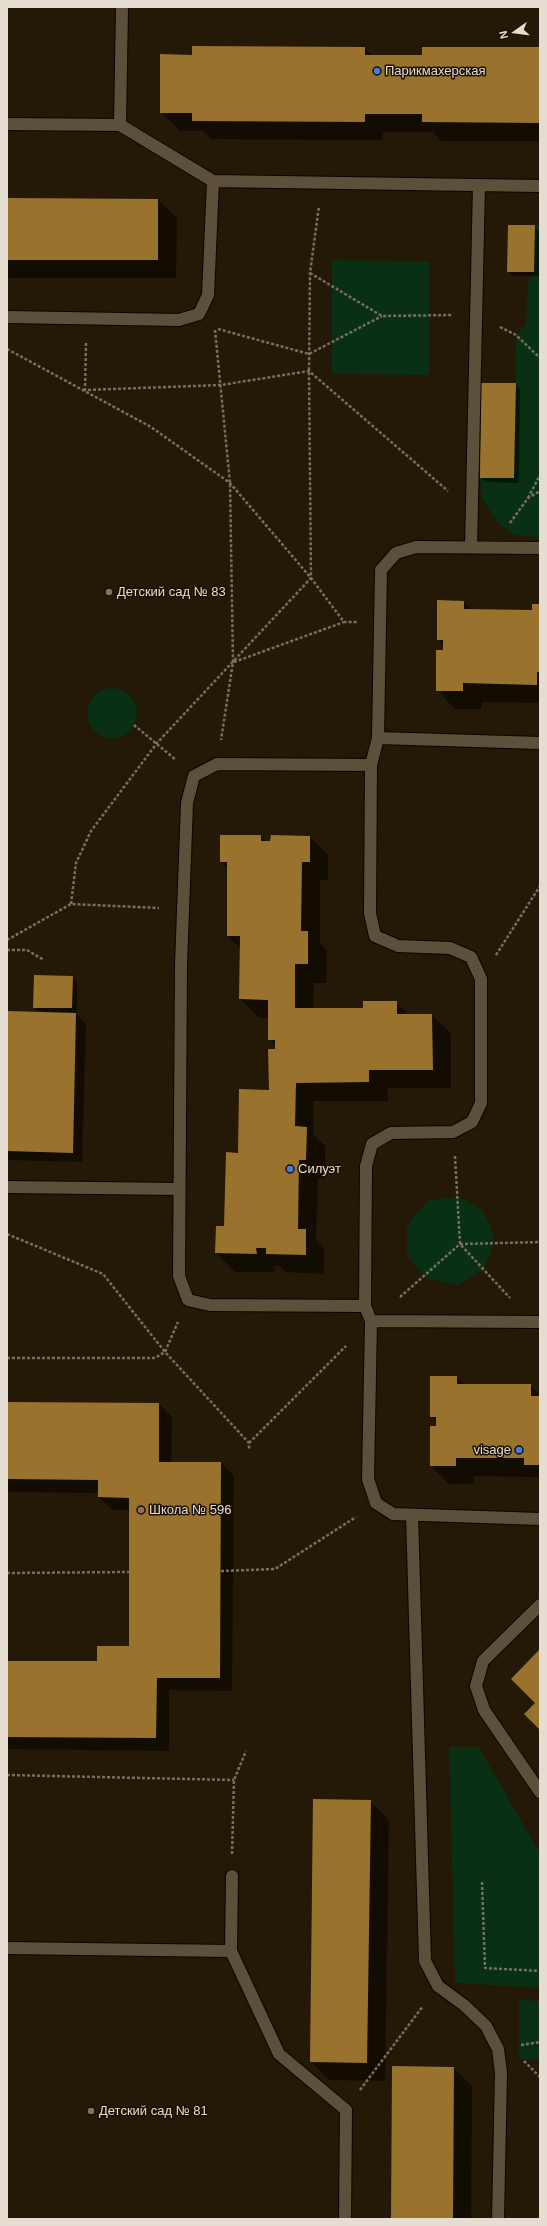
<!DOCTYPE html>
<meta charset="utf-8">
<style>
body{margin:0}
#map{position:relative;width:547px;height:2226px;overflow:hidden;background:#241806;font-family:Helvetica,sans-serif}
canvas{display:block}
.frame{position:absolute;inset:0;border:8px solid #e5ddd1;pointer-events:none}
.north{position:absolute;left:495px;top:12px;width:40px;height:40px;-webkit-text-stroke:3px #1a0f01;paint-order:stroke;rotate:256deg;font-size:11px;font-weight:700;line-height:16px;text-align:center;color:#e5ddd1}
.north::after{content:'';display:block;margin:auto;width:14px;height:18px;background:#e5ddd1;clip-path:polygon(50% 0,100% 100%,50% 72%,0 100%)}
</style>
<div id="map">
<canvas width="547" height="2226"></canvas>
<div class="frame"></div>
<div class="north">N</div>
</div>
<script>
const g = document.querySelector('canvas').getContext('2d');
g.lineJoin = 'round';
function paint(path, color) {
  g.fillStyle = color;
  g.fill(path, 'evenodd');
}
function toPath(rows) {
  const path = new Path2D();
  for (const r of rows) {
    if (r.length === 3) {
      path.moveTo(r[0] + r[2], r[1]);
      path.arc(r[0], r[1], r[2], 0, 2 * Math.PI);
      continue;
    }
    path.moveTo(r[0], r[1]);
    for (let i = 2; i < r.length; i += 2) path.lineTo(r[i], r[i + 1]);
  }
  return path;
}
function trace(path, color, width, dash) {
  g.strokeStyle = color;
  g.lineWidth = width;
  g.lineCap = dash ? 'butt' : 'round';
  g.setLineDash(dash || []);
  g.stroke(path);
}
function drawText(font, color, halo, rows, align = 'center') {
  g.font = font + ' Helvetica,sans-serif';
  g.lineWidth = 3;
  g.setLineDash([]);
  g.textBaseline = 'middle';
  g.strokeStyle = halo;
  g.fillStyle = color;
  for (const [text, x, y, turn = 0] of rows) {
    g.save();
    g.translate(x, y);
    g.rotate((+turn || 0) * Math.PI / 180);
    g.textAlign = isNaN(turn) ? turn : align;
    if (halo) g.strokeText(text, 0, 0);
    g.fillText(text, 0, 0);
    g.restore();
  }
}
paint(toPath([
 [535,225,540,225,540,537,537,537,515,535,498,523,482,499,480,478,514,478,516,335,526,324,528,281,534,272],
 [332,260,430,261,429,375,332,374],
 [112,713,25],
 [457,1196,484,1211,495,1240,484,1269,458,1285,427,1279,407,1256,407,1225,427,1201],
 [449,1747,479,1747,540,1854,540,1988,455,1983],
 [519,2000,540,2001,540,2060,519,2059]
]), '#092f14');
paint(toPath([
 [364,48,373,56,423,56,540,48,540,141,441,141,433,132,383,132,383,140,212,139,203,131,180,131,161,112,193,56],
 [7,200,158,200,177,218,176,278,7,278],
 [534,226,539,231,539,276,513,276,508,271],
 [515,384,520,389,519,483,486,482,481,477],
 [464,602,472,610,533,611,540,605,540,703,482,702,481,709,455,709,437,690,444,651,444,646,438,640],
 [260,836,267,842,310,837,328,855,328,880,320,880,320,943,327,950,326,983,314,983,313,1009,364,1009,396,1002,409,1015,432,1015,451,1033,451,1088,387,1088,388,1101,314,1101,313,1134,325,1146,325,1179,318,1178,316,1240,324,1248,324,1274,286,1272,279,1266,274,1266,275,1272,235,1272,216,1253,217,1227,225,1227,239,1154,270,1091,276,1050,276,1046,269,1039,269,1018,259,1018,240,999,240,948,228,936,228,869,221,862],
 [73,977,77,982,77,1013,75,1013,86,1024,82,1162,9,1160,7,1158,7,1012,40,1013,34,1007],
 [457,1377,465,1385,530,1385,540,1395,540,1480,537,1477,474,1476,474,1484,449,1484,431,1466,437,1427,437,1423,431,1416],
 [7,1403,159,1404,172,1417,171,1463,221,1463,234,1476,232,1691,169,1690,169,1751,7,1749,7,1662,98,1662,130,1647,130,1510,113,1510,99,1497,99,1493,7,1492],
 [370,1801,389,1820,385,2081,329,2080,311,2062],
 [454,2068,472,2086,471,2219,392,2219]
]), '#0007');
paint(toPath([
 [192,46,365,47,365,55,422,55,422,47,540,47,540,123,422,122,422,114,365,114,365,122,192,121,192,113,160,113,160,54,192,55],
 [7,198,158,199,158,260,7,260],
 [508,225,535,225,534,272,507,272],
 [481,383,516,383,514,478,480,478],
 [437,600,464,601,464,609,532,610,532,604,540,604,540,672,537,672,537,685,463,683,463,691,436,691,436,650,443,650,443,640,437,640],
 [220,835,261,835,261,841,270,841,271,835,310,836,310,862,302,862,301,931,308,931,308,964,295,964,295,1008,363,1008,363,1001,397,1001,397,1014,432,1014,433,1070,369,1070,369,1082,296,1083,295,1126,307,1127,306,1160,299,1160,298,1229,306,1229,306,1255,266,1254,266,1248,256,1248,257,1254,215,1253,216,1226,224,1226,226,1152,238,1153,239,1089,269,1090,268,1049,275,1049,275,1040,268,1040,268,1000,239,999,240,936,227,936,227,862,220,862],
 [34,975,73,976,72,1008,33,1008],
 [7,1011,76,1013,73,1153,7,1151],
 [430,1376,457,1376,457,1384,531,1384,531,1396,540,1396,540,1465,524,1465,524,1458,456,1458,456,1466,430,1466,430,1426,436,1426,436,1417,430,1417],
 [7,1402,159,1403,159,1462,221,1462,220,1678,157,1678,156,1738,7,1737,7,1661,97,1661,97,1646,129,1646,129,1498,98,1497,98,1480,7,1479],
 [540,1649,540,1730,524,1714,535,1703,511,1679],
 [313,1799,371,1800,367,2063,310,2062],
 [392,2066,454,2067,453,2219,391,2219]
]), '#99722d');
const minor = toPath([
 [7,124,120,125,213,181,208,295,199,314,179,320,7,317],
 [120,125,122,7],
 [213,181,540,186],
 [471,547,479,185],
 [540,548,416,547,396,553,381,570,378,738,371,765,370,913,375,936,398,946,450,948,471,957,481,979,481,1103,472,1122,453,1132,391,1133,372,1144,366,1166,365,1306,371,1321,368,1479,376,1503,393,1514,540,1519],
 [378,738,540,743],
 [7,1187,179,1189],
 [365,1306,210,1305,188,1300,179,1276,181,965,187,803,194,776,217,764,371,765],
 [371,1321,540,1322],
 [412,1515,425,1961,438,1986,464,2005,486,2026,498,2049,501,2073,498,2219],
 [540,1605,483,1661,476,1686,484,1710,540,1792],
 [7,1948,231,1951,232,1876],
 [231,1951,279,2054,346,2110,345,2219]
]);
trace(minor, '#0d0400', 14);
trace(toPath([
 [310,273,382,316,453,315],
 [500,327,516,335,540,358],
 [218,329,309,354,382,316],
 [215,330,230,483,233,662,221,740],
 [86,343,85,390,221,385,309,371,448,491],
 [7,349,151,427,230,483,311,578,344,622,357,622],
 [528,498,540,475],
 [510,523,528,498,540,491],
 [234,662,344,622],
 [134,725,176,760],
 [71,904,76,863,91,831,157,743,311,578,309,371,310,273,319,206],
 [7,940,71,904,159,908],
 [7,950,27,950,44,960],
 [496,955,540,886],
 [455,1156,460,1244,510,1298],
 [7,1234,103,1274,165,1352,249,1443,249,1450],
 [400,1297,460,1244,540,1242],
 [7,1358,155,1358,165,1352,178,1322],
 [249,1443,346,1346],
 [221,1571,275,1569,356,1517],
 [7,1573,129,1572],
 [7,1775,234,1780],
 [232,1854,234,1780,246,1751],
 [482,1882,485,1968,540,1971],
 [521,2045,540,2042],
 [524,2061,540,2077],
 [360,2090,423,2006]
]), '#796f60', 2.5, [3, 2]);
trace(minor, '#5d503b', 12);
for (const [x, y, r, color] of [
 [377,71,4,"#3f7fe0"],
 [109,592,4,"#8d6e63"],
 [290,1169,4,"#3f7fe0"],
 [519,1450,4,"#3f7fe0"],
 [141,1510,4,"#8d6e63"],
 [91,2111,4,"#8d6e63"]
]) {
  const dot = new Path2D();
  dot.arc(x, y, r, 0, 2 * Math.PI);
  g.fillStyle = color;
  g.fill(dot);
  trace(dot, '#1a0f01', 1.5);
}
drawText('13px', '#e5ddd1', '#1a0f01', [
 ["Парикмахерская",385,71],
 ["Детский сад № 83",117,592],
 ["Силуэт",298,1169],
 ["visage",511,1450,"right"],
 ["Школа № 596",149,1510],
 ["Детский сад № 81",99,2111]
], 'left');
</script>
